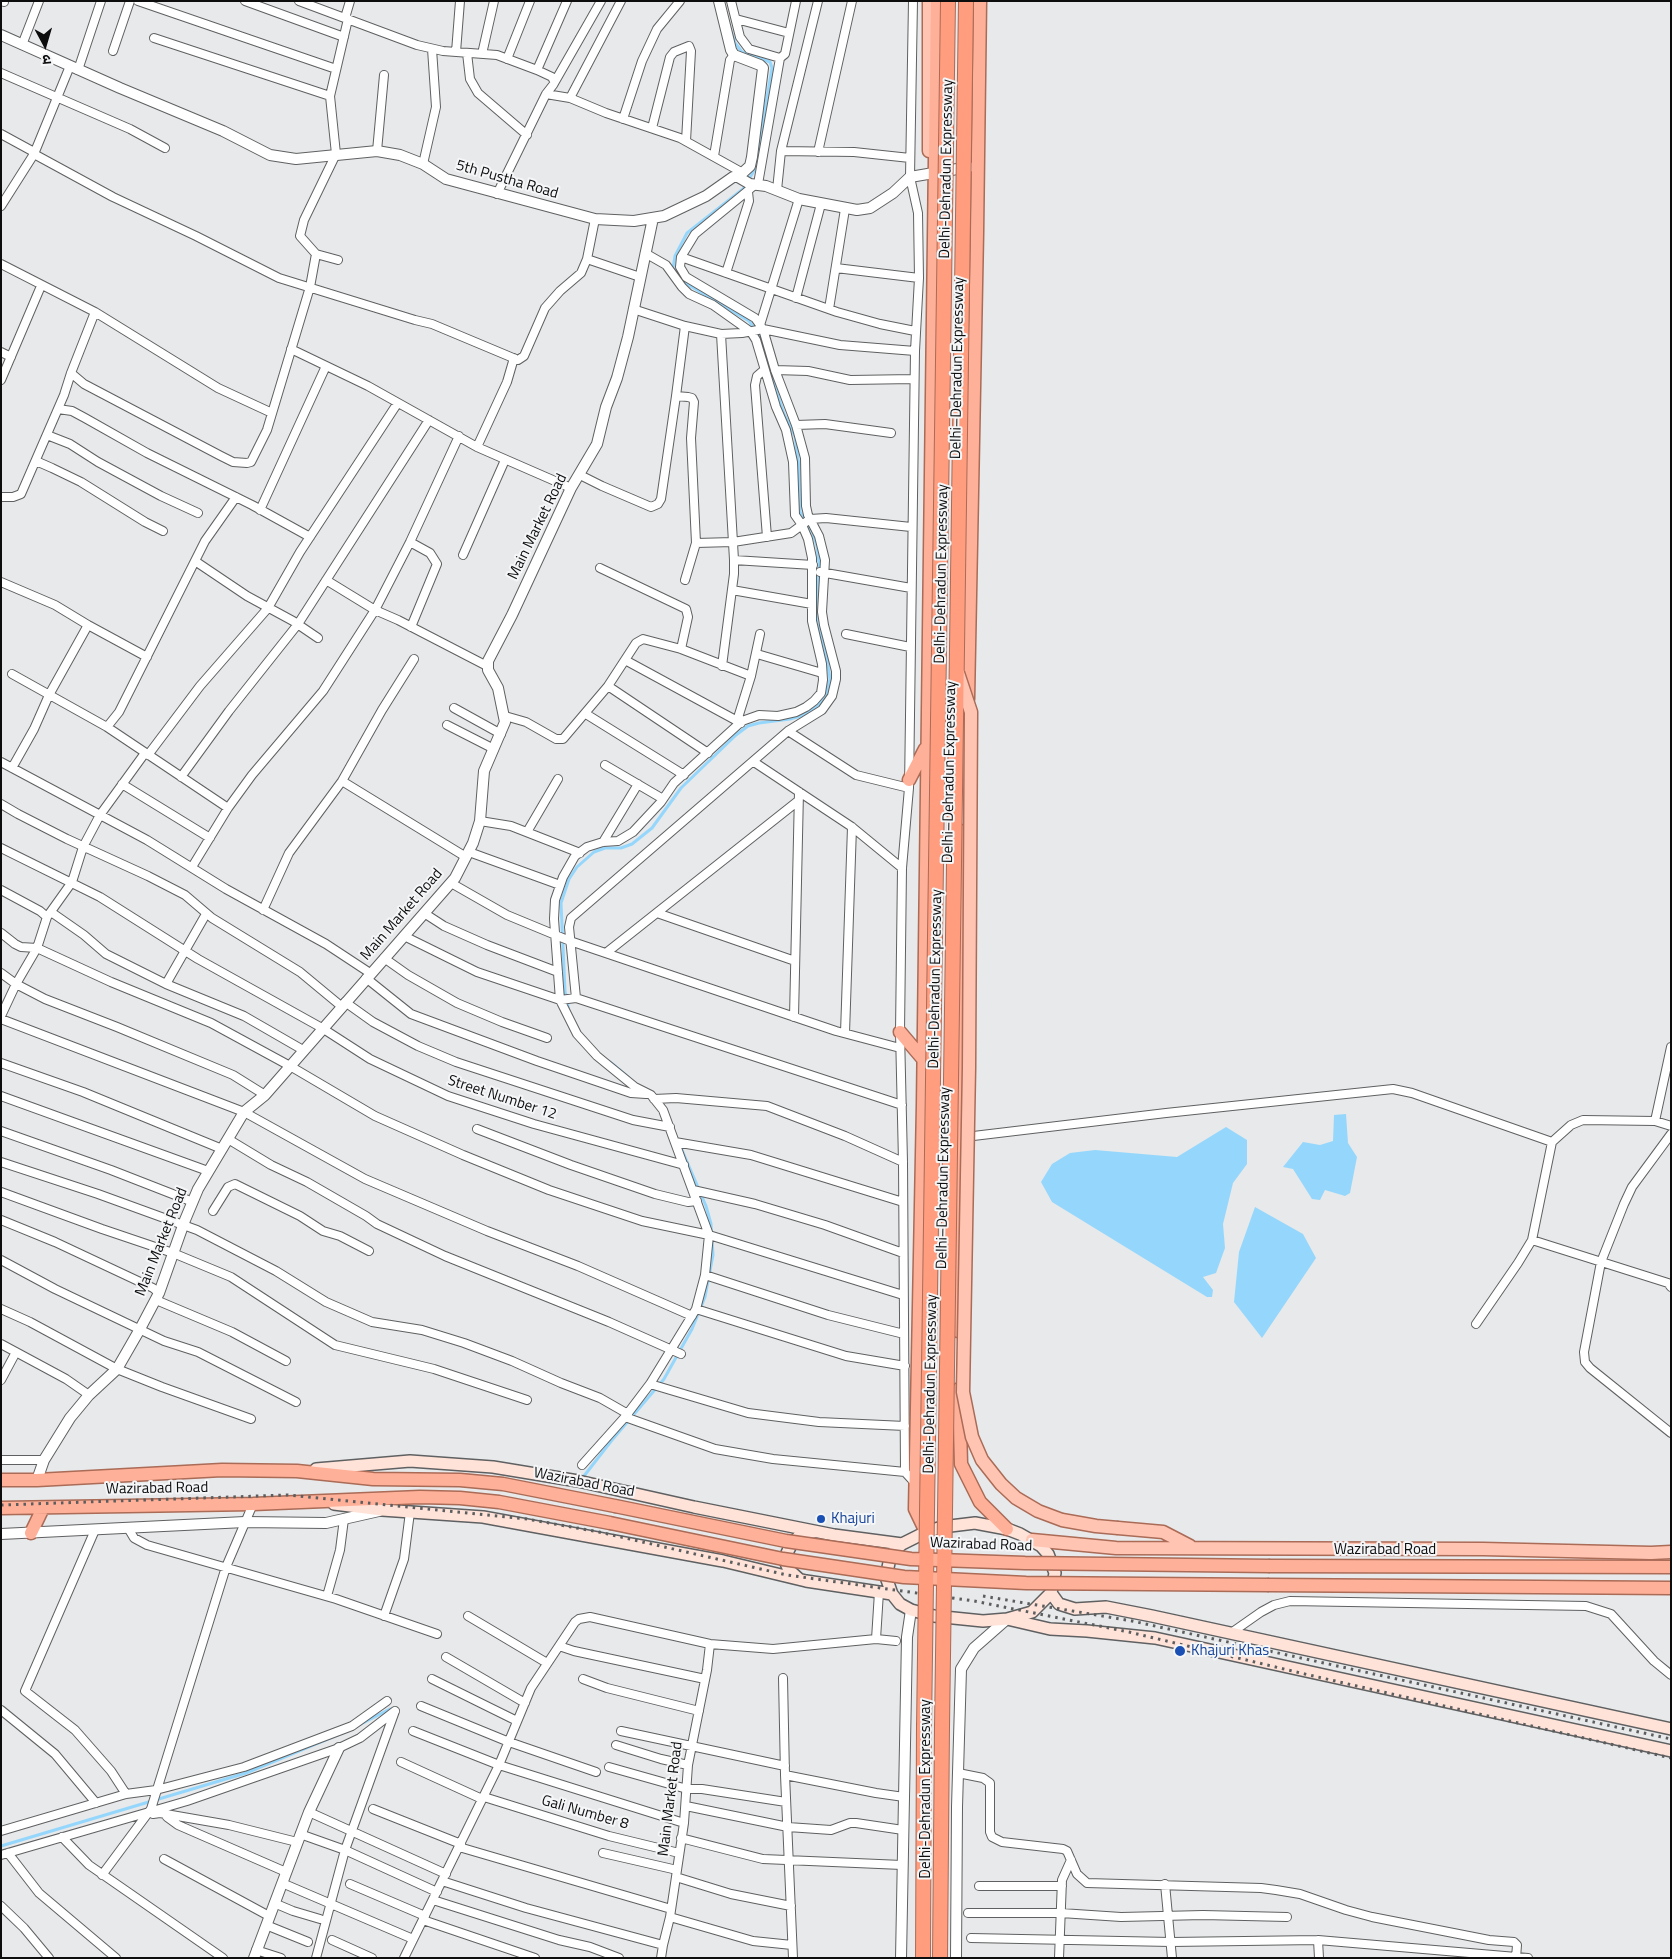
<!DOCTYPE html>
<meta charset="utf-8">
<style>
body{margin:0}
#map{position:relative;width:1672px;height:1959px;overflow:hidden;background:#e8e9ea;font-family:"Titillium Web","Noto Sans Devanagari",sans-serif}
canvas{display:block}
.frame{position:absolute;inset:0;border:2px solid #0d0d0e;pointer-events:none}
.north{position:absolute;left:20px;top:20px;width:50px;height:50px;-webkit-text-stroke:4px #f5f6f7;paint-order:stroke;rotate:174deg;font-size:14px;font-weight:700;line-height:20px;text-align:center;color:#0d0d0e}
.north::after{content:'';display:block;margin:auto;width:18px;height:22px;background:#0d0d0e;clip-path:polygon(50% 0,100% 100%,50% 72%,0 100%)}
</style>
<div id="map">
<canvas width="1672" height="1959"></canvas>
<div class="frame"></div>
<div class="north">उ</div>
</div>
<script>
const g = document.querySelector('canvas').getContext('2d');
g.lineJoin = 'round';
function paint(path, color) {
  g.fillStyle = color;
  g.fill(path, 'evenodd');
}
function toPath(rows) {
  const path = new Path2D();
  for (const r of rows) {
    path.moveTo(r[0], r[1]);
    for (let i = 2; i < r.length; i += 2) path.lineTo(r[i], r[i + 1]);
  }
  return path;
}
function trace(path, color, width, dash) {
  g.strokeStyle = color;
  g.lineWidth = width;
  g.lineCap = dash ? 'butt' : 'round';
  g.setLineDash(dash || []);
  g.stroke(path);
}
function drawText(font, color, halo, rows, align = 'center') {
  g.font = font + ' "Titillium Web",sans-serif';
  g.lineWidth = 4;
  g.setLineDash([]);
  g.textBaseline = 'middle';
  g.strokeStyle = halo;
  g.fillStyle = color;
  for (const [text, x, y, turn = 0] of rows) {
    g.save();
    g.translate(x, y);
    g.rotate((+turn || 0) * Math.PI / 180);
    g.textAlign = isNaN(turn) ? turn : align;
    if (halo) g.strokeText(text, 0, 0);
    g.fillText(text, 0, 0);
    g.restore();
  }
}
paint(toPath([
 [1346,1114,1348,1143,1357,1157,1350,1193,1345,1196,1325,1190,1320,1200,1312,1199,1293,1169,1283,1167,1303,1142,1320,1145,1333,1141,1334,1115],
 [1226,1127,1247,1140,1247,1164,1233,1183,1223,1224,1225,1248,1216,1273,1203,1277,1213,1290,1212,1297,1207,1297,1052,1202,1041,1182,1052,1164,1070,1153,1095,1150,1177,1157],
 [1255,1207,1303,1234,1316,1258,1262,1338,1234,1302,1239,1252]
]), '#95d7fc');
trace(toPath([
 [677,274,673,268,675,256,687,233,743,189,755,169,772,68,770,62,742,52,735,43,730,28],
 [569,1011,565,991,561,903,569,879,577,867,594,852,605,848,621,848,632,844,652,828,681,788,736,735,748,726,759,723,790,719,804,715,818,706,826,696,830,679,827,659,817,623,819,564,817,546,812,531,800,512,799,467,795,436,784,414,769,369,762,340,749,321,682,281],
 [610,1062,628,1077],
 [584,1476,612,1440,664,1379,692,1329,705,1297,713,1255,711,1224,706,1206,679,1143],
 [359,1725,390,1709],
 [1,1846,246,1773,347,1731]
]), '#95d7fc', 3);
const minor = toPath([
 [138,1,336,69],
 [245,1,344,37],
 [299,1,417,45,443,51,497,55,537,70,552,77,554,81],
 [731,1,740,37,749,49,780,58,758,184],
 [913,1,910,177,918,213,919,278,915,351,909,788,902,868,900,1032,903,1162,905,1472,916,1484],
 [4,2,4,1],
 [345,18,350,1],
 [736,19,789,33],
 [154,38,330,96],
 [22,45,39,1],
 [113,51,130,1],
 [456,52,460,1],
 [467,53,470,79,478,93,527,135],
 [482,54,494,1],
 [780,58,785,54,796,1],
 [507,59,530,1],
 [78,70,101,1],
 [537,70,567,1],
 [1,73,130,129,165,148],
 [546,94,570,98,606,113,680,138,743,173],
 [570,98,621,1],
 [623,119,642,61,657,29,680,1],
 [652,128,670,57,674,52,689,46,691,51,686,141],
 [1,134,34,152],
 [377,151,384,75],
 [781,151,854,152,910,158],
 [818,152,852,1],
 [34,154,113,197,196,236,279,278,415,320,432,324,518,360,524,356,545,308,560,291,581,273,587,259,595,219],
 [714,156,730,60,734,55],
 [423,164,436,107,432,49],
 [777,190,781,151,818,1],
 [497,194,546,94,553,85,601,1],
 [1,206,34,154,70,66],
 [316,254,338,260],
 [681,257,837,312,880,324,915,331],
 [587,259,640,277],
 [1,264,95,312,218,388,272,413],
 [836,268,919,278],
 [726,273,749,201,748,192],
 [796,298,821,204],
 [633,309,685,326,721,334,742,333,763,329,840,345,915,351],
 [829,309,845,209],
 [760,325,799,199],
 [721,334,734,560,734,574,722,666],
 [291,349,368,386,477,447,571,488],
 [1,352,11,357],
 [764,370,757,376,755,385,767,537],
 [775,370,808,371,850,380,914,379],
 [71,373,84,384,221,456,233,462,247,463,251,462,267,430,310,287,316,254,300,236,304,220,336,154,330,96,348,19],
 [1,380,41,286],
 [676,396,688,397,692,398,694,402,691,438,696,543,685,580],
 [58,409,72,411,85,418,147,453,252,505,310,537],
 [796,425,825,424,891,433],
 [47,435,70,444,98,462,161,496,198,513],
 [477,447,507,382,514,358],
 [36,461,52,468,81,482,145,522,163,531],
 [580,475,602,486,651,507,658,504,661,499,676,396,685,326],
 [1,497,13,497,21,494,64,395,71,373,95,312],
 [260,510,326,366],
 [410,542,430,553,437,564,411,627],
 [696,543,733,542,791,533,810,519,826,518,911,527],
 [463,555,505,460],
 [734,560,813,565],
 [195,561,247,596,293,621,318,638],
 [600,568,686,609,688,617,681,649],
 [820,572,911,588],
 [326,580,375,610,398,620,487,666],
 [1,582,55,605,88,625,147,657],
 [732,590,812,604],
 [846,634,910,647],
 [757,654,822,673],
 [625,660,741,723],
 [12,674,107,727,228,808],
 [608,686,708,753],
 [454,708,501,734],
 [586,714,684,775],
 [505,716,526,722,556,739,563,739,608,686,636,643,643,639,681,649,751,676],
 [737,721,751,676,760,634],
 [447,725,494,749],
 [107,727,119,712,205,541,236,497],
 [788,731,856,775,909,788],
 [148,755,200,686,268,608,300,552,397,404],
 [1,762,147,840,226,889,326,944,370,973],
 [754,762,852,827,902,868],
 [605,765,663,799],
 [12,768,34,729,49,695,88,625],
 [181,777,229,711,298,624,429,420],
 [342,781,466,857],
 [122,784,210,838],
 [1,804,18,814,67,839,148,876,185,895,212,918,300,972,341,1006],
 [480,821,511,826,580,853],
 [527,832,558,779],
 [603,842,638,784],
 [1,848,100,897,198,959,322,1028,370,1059,448,1096,534,1124,684,1165],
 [469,852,560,885],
 [192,867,228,808,252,775,323,691,375,610,410,542,459,436],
 [451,883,507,915,570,941,836,1031,900,1048],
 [1,890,40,911,47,917],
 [263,910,289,853,342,781,382,710,414,659],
 [51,912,84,935,106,954,166,984,244,1016,303,1050],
 [424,913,444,926,487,945,558,972],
 [657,913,795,961],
 [1,933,15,944,21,947,37,948,111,982,211,1023,290,1066,375,1116,463,1155,549,1190,642,1221,709,1235,903,1295],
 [404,936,477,972,560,1000,576,998,902,1105],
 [606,953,798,801],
 [384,958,408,975,457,1003,502,1022,547,1038],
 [1,973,16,984,45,999,117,1027,233,1075,265,1095],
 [366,978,411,1014,537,1061,631,1093,646,1094],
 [166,984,206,914],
 [576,998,569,927,571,918,788,731,822,710,832,696,836,679,836,671,824,625,822,612,825,560,819,536,808,515,806,506,805,458,796,425,775,370,763,329,755,318,686,277,680,267,681,257,695,234,756,184],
 [345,1002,373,1022,418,1046,456,1062,633,1120,670,1127],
 [1,1016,16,984,37,948,47,917,72,882,83,847,100,815,145,753],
 [794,1017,799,792],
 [1,1019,244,1112,365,1179,487,1231,578,1266,692,1316],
 [845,1033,852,827],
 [1,1063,83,1092,222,1149],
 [1,1096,208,1171],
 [654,1099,676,1098,767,1106,845,1136,903,1162],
 [1655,1121,1671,1047],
 [477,1129,571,1165,655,1194,688,1202,697,1201],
 [1,1131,111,1170,193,1202],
 [1671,1134,1632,1187,1624,1204,1601,1262,1584,1352,1585,1362,1590,1368,1671,1433],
 [965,1137,1166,1113,1393,1089,1412,1093,1552,1142,1571,1125,1583,1120,1655,1121,1671,1126],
 [228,1139,271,1165,307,1182,366,1216,377,1224,445,1256,609,1322,681,1354],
 [675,1142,751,1155,903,1202],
 [1552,1142,1532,1240,1668,1283,1671,1287],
 [1,1162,98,1194,197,1230,276,1271,326,1302,372,1322,422,1330,464,1343,512,1361,561,1383,600,1398,628,1414],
 [693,1190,755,1204,825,1225,903,1253],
 [1,1192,102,1229,173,1253,231,1277,335,1345,434,1369,527,1400],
 [213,1211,228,1187,235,1184,300,1216,323,1231,340,1236,369,1251],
 [1,1220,55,1242,153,1288,159,1293],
 [1,1260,55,1289,164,1341,198,1352,296,1402],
 [705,1275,828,1315,904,1334],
 [156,1300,232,1332,286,1361],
 [1,1309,30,1322,117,1369,162,1387,251,1419],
 [696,1309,846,1356,905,1366],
 [1476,1324,1518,1263,1532,1240],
 [1,1344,66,1379,89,1395],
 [1,1380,16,1352],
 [650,1384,748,1413,819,1422,905,1426],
 [625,1417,715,1449,773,1459,905,1472],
 [1,1460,44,1460],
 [582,1465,625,1417,650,1384,696,1309,705,1275,709,1235,663,1110,651,1095,635,1087,597,1056,577,1034,560,1000,554,919,555,900,563,877,575,856,587,847,603,842,618,841,633,832,661,802,674,783,742,721,759,715,778,716,796,712,806,707,814,701,821,693,823,680,822,664,812,621,812,558,808,539,802,525,795,515,793,462,786,430,776,407,756,340,751,332,713,305,689,294,682,287,666,265,645,253],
 [128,1528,134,1538,147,1545,336,1599,437,1634],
 [95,1530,25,1691,75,1730,111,1771,126,1794],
 [327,1596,340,1550,344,1519],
 [384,1616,404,1559,410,1512],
 [468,1616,547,1663],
 [1231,1633,1261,1612,1274,1605,1290,1601,1586,1606,1611,1614,1654,1661,1671,1675],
 [876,1639,879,1592],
 [559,1646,574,1651,705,1679],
 [446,1657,525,1703],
 [783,1678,785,1775,793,1958],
 [432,1679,517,1721],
 [583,1679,607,1688,699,1711],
 [421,1706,509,1742,596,1772],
 [1,1710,55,1754,96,1803],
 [413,1731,499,1765,684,1823],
 [621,1731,785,1766],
 [616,1745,661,1759,688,1765],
 [401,1762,482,1799],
 [609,1767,687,1789,702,1789,786,1802],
 [958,1773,983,1778,990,1783,990,1832,992,1837,1002,1842,1063,1849,1067,1851,1077,1874,1087,1883,1261,1888,1276,1890,1300,1894,1346,1910,1372,1917,1489,1940,1514,1942,1517,1945,1516,1958],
 [785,1775,876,1793,904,1797],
 [484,1797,609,1836,679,1853],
 [686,1806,788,1827,831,1830,850,1823,856,1823,903,1830],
 [373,1809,461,1844],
 [309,1812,446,1874],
 [153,1814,160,1813,229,1825,297,1842],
 [167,1817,178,1825,286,1872],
 [1,1831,126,1794,156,1790,244,1767,352,1726,387,1701],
 [300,1834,345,1850,437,1892],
 [62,1837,89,1865,223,1958],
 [681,1838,763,1859,902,1865],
 [459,1847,671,1909],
 [8,1853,39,1893,116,1958],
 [603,1853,677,1870],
 [1,1855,187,1801,339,1748,360,1738,395,1711],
 [164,1859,269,1916],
 [102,1875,151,1809,226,1567,253,1504],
 [676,1877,731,1894,791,1906],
 [442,1881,526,1908,663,1945],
 [282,1883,413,1939],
 [350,1884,425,1916],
 [1165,1884,1172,1958],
 [979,1886,1062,1886],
 [433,1900,559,1940,590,1947,619,1958],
 [274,1903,293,1911,320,1919],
 [1,1906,24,1928,49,1958],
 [968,1913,1061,1913,1121,1917,1203,1915,1287,1917],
 [670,1917,753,1941,792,1945],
 [423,1920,535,1958],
 [266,1925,308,1942],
 [971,1938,1171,1942,1318,1940,1528,1958],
 [332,1940,372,1958],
 [1318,1940,1319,1958],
 [256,1950,281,1958],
 [316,1958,345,1850,395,1711],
 [404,1958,499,1765,531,1688,575,1622,579,1619,590,1617,710,1644,773,1649,876,1639,896,1641],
 [661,1958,663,1945,670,1917,684,1823,688,1765,707,1670,710,1644],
 [1059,1958,1062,1880,1071,1860]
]);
const tertiary = toPath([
 [719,1,731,50,734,55,760,65,763,68,752,157,750,166,738,177],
 [1,35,120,88,223,131,270,155,296,159,377,151,400,155,423,164,446,179,595,219,634,221,664,216,706,196,733,177,738,177,750,184,766,186,799,199,857,210,870,208,893,193,910,177,969,167],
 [37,1480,44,1460,70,1418,89,1395,117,1369,140,1329,159,1293,185,1220,198,1189,244,1112,265,1095,455,878,473,843,480,821,484,771,505,722,498,688,488,670,488,661,512,615,571,488,597,444,606,407,617,378,628,337,653,218],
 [1,1534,245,1522,326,1523,379,1511],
 [254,1958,309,1812,339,1748],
 [901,1958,907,1637,911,1610],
 [956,1958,957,1807,961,1669,974,1648,1007,1619]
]);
const secondary = toPath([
 [316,1469,410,1461,493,1467,578,1481,694,1507,834,1535,902,1544],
 [334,1504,382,1510,483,1517,723,1561,806,1581,892,1594],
 [975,1523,1007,1529,1020,1534,1041,1546,1048,1554,1055,1573,1051,1593,1032,1612,1007,1619,983,1621,934,1616,911,1610,900,1604,892,1594,886,1577,890,1558,895,1550,902,1544,926,1532,942,1527,975,1523],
 [799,1579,789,1570,786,1563,787,1553,791,1545,798,1537,803,1533,814,1532],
 [1051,1593,1059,1604,1075,1609,1106,1607,1152,1616,1671,1729],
 [1007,1619,1050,1629,1087,1631,1155,1638,1671,1751]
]);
const primary = toPath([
 [929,151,929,1],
 [1118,1528,1163,1532,1190,1546],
 [1032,1540,1116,1548,1483,1549,1651,1553,1671,1552]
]);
const trunk = toPath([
 [968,699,977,233,980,1],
 [909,780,925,749],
 [900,1032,923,1059],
 [958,1331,964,831],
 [959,1389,961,1464,980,1502,1007,1529],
 [1,1480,37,1480,222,1470,297,1471,373,1479,460,1480,503,1484,615,1506],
 [1,1508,253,1504,420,1497,460,1498,499,1502,610,1523],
 [926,1532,915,1509,923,1104,937,1],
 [31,1533,43,1508],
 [1270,1566,1671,1567],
 [1269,1585,1671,1588]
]);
const motorway = toPath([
 [923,1958,924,1726],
 [940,1958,942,1726]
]);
trace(minor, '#5f6061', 10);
trace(tertiary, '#5f6061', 12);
trace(secondary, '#5f6061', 14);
trace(primary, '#aa6b57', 15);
trace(trunk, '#aa6b57', 15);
trace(motorway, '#aa6b57', 16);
trace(minor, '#fff', 8);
trace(tertiary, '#fff', 10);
trace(secondary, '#ffe2d8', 11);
trace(primary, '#ffc4b2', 12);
trace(trunk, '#ffb098', 12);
trace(motorway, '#ff9d7e', 14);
trace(toPath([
 [1,1505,288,1495,527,1519,599,1532,787,1575,974,1601,1129,1632,1309,1675,1671,1758],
 [983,1596,1132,1621,1671,1739]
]), '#5c5d5e', 3, [2.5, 5]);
const primaryBridge = toPath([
 [958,673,971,712,969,1068,963,1392,972,1437,982,1460,1001,1484,1016,1498,1038,1511,1062,1520,1096,1526,1118,1528]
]);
const trunkBridge = toPath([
 [615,1506,786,1541,911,1559,1025,1563,1270,1566],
 [610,1523,783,1559,904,1577,1026,1583,1269,1585]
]);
const motorwayBridge = toPath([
 [924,1726,948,1],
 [942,1726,966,1]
]);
trace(primaryBridge, '#aa6b57', 15, []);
trace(trunkBridge, '#aa6b57', 15, []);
trace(motorwayBridge, '#aa6b57', 16, []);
trace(primaryBridge, '#ffc4b2', 12);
trace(trunkBridge, '#ffb098', 12);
trace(motorwayBridge, '#ff9d7e', 14);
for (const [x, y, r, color] of [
 [821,1519,5,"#1a4fb4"],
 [1180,1651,6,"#1a4fb4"]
]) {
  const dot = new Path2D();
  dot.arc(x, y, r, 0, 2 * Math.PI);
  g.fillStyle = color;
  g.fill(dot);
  trace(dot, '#f5f6f7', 2);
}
drawText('15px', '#0d0d0e', '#f5f6f7', [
 ["Delhi-Dehradun Expressway",947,169,-89],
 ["5th Pustha Road",507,180,16],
 ["Delhi–Dehradun Expressway",958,368,-89],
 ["Main Market Road",538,527,-64],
 ["Delhi-Dehradun Expressway",942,574,-89],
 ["Delhi–Dehradun Expressway",950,772,-89],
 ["Main Market Road",402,915,-49],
 ["Delhi-Dehradun Expressway",936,979,-89],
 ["Street Number 12",502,1098,18],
 ["Delhi–Dehradun Expressway",944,1178,-89],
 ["Main Market Road",162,1242,-68],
 ["Delhi-Dehradun Expressway",931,1384,-89],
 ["Wazirabad Road",584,1483,11],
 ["Wazirabad Road",157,1489,-1],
 ["Wazirabad Road",981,1545,2],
 ["Wazirabad Road",1385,1550],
 ["Delhi-Dehradun Expressway",926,1789,-90],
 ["Main Market Road",671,1799,-83],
 ["Gali Number 8",585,1813,16]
]);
drawText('15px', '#164399', '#f5f6f7', [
 ["Khajuri",831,1519],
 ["Khajuri Khas",1191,1651]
], 'left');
</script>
